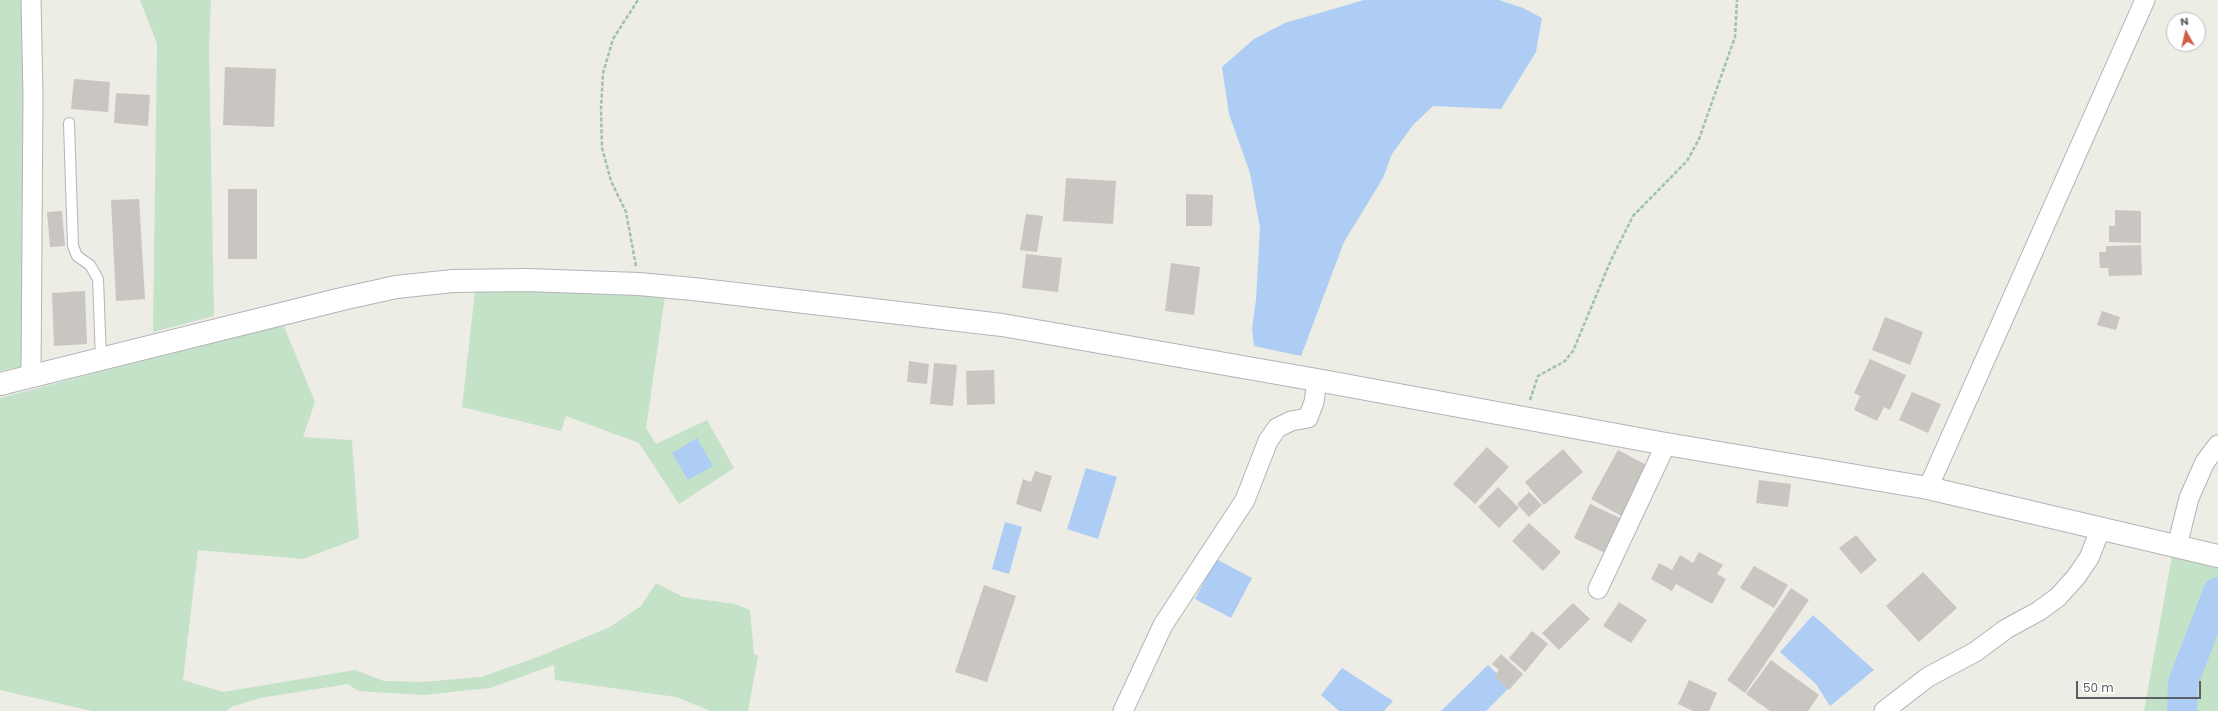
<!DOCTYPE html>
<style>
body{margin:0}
#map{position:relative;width:2218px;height:711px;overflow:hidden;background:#edece5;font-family:Poppins,sans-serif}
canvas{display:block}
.north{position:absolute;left:2166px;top:12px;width:40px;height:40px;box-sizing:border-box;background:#fff;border:1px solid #bebfc1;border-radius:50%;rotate:352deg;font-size:11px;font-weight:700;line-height:16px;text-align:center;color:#5c5f63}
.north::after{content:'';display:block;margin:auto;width:14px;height:18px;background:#d45f43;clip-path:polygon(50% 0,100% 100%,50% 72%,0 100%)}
.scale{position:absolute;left:2076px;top:681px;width:125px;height:18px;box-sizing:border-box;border:2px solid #5c5f63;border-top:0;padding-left:5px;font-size:12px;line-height:14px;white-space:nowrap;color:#5c5f63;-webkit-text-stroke:3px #fff;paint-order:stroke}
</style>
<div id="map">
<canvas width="2218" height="711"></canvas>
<div class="north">N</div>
<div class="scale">50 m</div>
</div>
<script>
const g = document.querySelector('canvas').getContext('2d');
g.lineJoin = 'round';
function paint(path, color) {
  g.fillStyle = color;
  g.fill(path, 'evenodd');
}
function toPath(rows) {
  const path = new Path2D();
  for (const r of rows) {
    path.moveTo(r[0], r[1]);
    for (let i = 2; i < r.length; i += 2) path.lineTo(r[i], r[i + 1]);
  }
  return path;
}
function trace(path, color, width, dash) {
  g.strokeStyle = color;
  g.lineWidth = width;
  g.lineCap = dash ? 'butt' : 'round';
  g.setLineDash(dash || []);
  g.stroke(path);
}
paint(toPath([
 [0,0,25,0,24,366,0,371],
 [140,0,211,0,209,47,214,316,153,332,157,44],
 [475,292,541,292,665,296,646,428,656,444,707,420,734,468,679,504,639,443,566,416,561,431,462,407],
 [283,324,315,402,303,437,352,440,359,538,303,559,198,550,183,680,223,692,355,670,384,681,423,682,481,677,538,657,610,627,641,606,656,583,683,597,735,604,750,610,754,654,758,656,748,711,711,711,676,697,555,680,554,665,490,688,423,695,358,691,348,684,260,698,231,707,226,711,92,711,0,690,0,398],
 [2172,556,2218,566,2218,711,2144,711]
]), '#c4e2c7');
paint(toPath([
 [1364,0,1499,0,1523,8,1542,18,1536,52,1501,109,1433,106,1413,125,1392,154,1383,178,1344,242,1301,356,1254,346,1252,328,1256,300,1260,228,1250,173,1229,114,1222,67,1254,39,1285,23],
 [697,438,713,466,688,480,672,453],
 [1086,468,1117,477,1098,539,1067,529],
 [1005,522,1022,527,1009,574,992,569],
 [1216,559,1252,578,1231,618,1195,599],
 [1813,615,1874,670,1830,706,1816,684,1780,652],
 [1488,665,1510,687,1486,711,1441,711],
 [1342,668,1393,701,1384,711,1339,711,1321,695]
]), '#adcdf5');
trace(toPath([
 [2182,711,2183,683,2218,592]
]), '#adcdf5', 30);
paint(toPath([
 [225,67,276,69,274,127,223,125],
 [74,79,110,82,108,112,71,109],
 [116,93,150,95,148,126,114,123],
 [1066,178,1116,181,1113,224,1063,221],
 [228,189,257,189,257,259,228,259],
 [1186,194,1213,195,1212,226,1186,226],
 [139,199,145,299,116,301,111,200],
 [2115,210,2141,211,2141,243,2109,242,2109,226,2115,226],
 [62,211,65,246,50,247,47,212],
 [1026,214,1043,216,1037,252,1020,250],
 [2141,245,2142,275,2109,276,2108,268,2100,268,2099,252,2106,252,2106,246],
 [1026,254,1062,258,1058,292,1022,288],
 [1171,263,1200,267,1194,315,1165,311],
 [85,291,87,344,54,346,52,293],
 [2102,311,2120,317,2116,330,2097,325],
 [1885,317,1923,332,1910,365,1872,350],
 [1870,359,1906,375,1890,410,1884,407,1877,421,1854,410,1860,396,1854,393],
 [909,361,929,364,927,384,907,382],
 [934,363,957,365,953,406,930,404],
 [994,370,995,404,967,405,966,371],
 [1912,392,1941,404,1928,433,1899,420],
 [1487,447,1509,467,1475,504,1453,484],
 [1563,449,1583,472,1544,505,1525,482],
 [1618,450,1650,467,1623,517,1591,499],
 [1035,471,1052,476,1041,512,1016,504,1023,479,1031,482],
 [1759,480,1791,484,1788,507,1756,503],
 [1498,487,1519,508,1499,528,1478,507],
 [1529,492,1542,505,1529,517,1517,504],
 [1590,504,1622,519,1605,553,1574,538],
 [1529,523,1561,552,1543,571,1512,541],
 [1856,535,1877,560,1861,574,1839,548],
 [1699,552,1723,565,1717,574,1726,579,1712,604,1676,584,1672,591,1651,579,1659,563,1672,570,1680,555,1693,563],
 [1754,566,1788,585,1774,608,1740,588],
 [1923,572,1957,608,1919,642,1886,606],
 [984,585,1016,596,987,682,955,672],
 [1791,588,1809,600,1745,693,1727,680],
 [1619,602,1647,620,1631,643,1603,626],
 [1573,603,1590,619,1559,650,1542,633],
 [1532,631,1548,644,1525,672,1509,658],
 [1501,654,1523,674,1509,690,1494,676,1499,670,1492,664],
 [1771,660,1819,695,1808,711,1770,711,1746,694],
 [1689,680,1717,693,1709,711,1693,711,1678,704]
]), '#c9c6c1');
const service = toPath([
 [69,123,73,246,77,256,90,265,98,279,101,359]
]);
const minor = toPath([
 [31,0,33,94,31,376],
 [1928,488,2145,0],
 [2177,546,2189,498,2205,462,2218,445],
 [1598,589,1666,444],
 [1123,711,1163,625,1245,500,1268,441,1277,428,1291,421,1308,418,1314,402,1317,380],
 [1884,711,1928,677,1975,652,2006,629,2039,611,2058,597,2076,577,2089,558,2101,528]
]);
const tertiary = toPath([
 [0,384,342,299,396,287,453,281,526,280,639,284,693,289,1002,325,1317,380,1666,444,1928,488,2218,556]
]);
trace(service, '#b2b4b8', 12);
trace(minor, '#b2b4b8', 21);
trace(tertiary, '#b2b4b8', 24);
trace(toPath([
 [636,266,626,212,611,181,602,148,601,109,603,73,613,39,638,0],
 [1530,400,1538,376,1565,361,1573,351,1611,260,1633,216,1687,161,1699,139,1735,37,1737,0]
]), '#9ec2ac', 2.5, [4, 2]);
trace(service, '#fff', 10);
trace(minor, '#fff', 19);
trace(tertiary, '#fff', 22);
</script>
